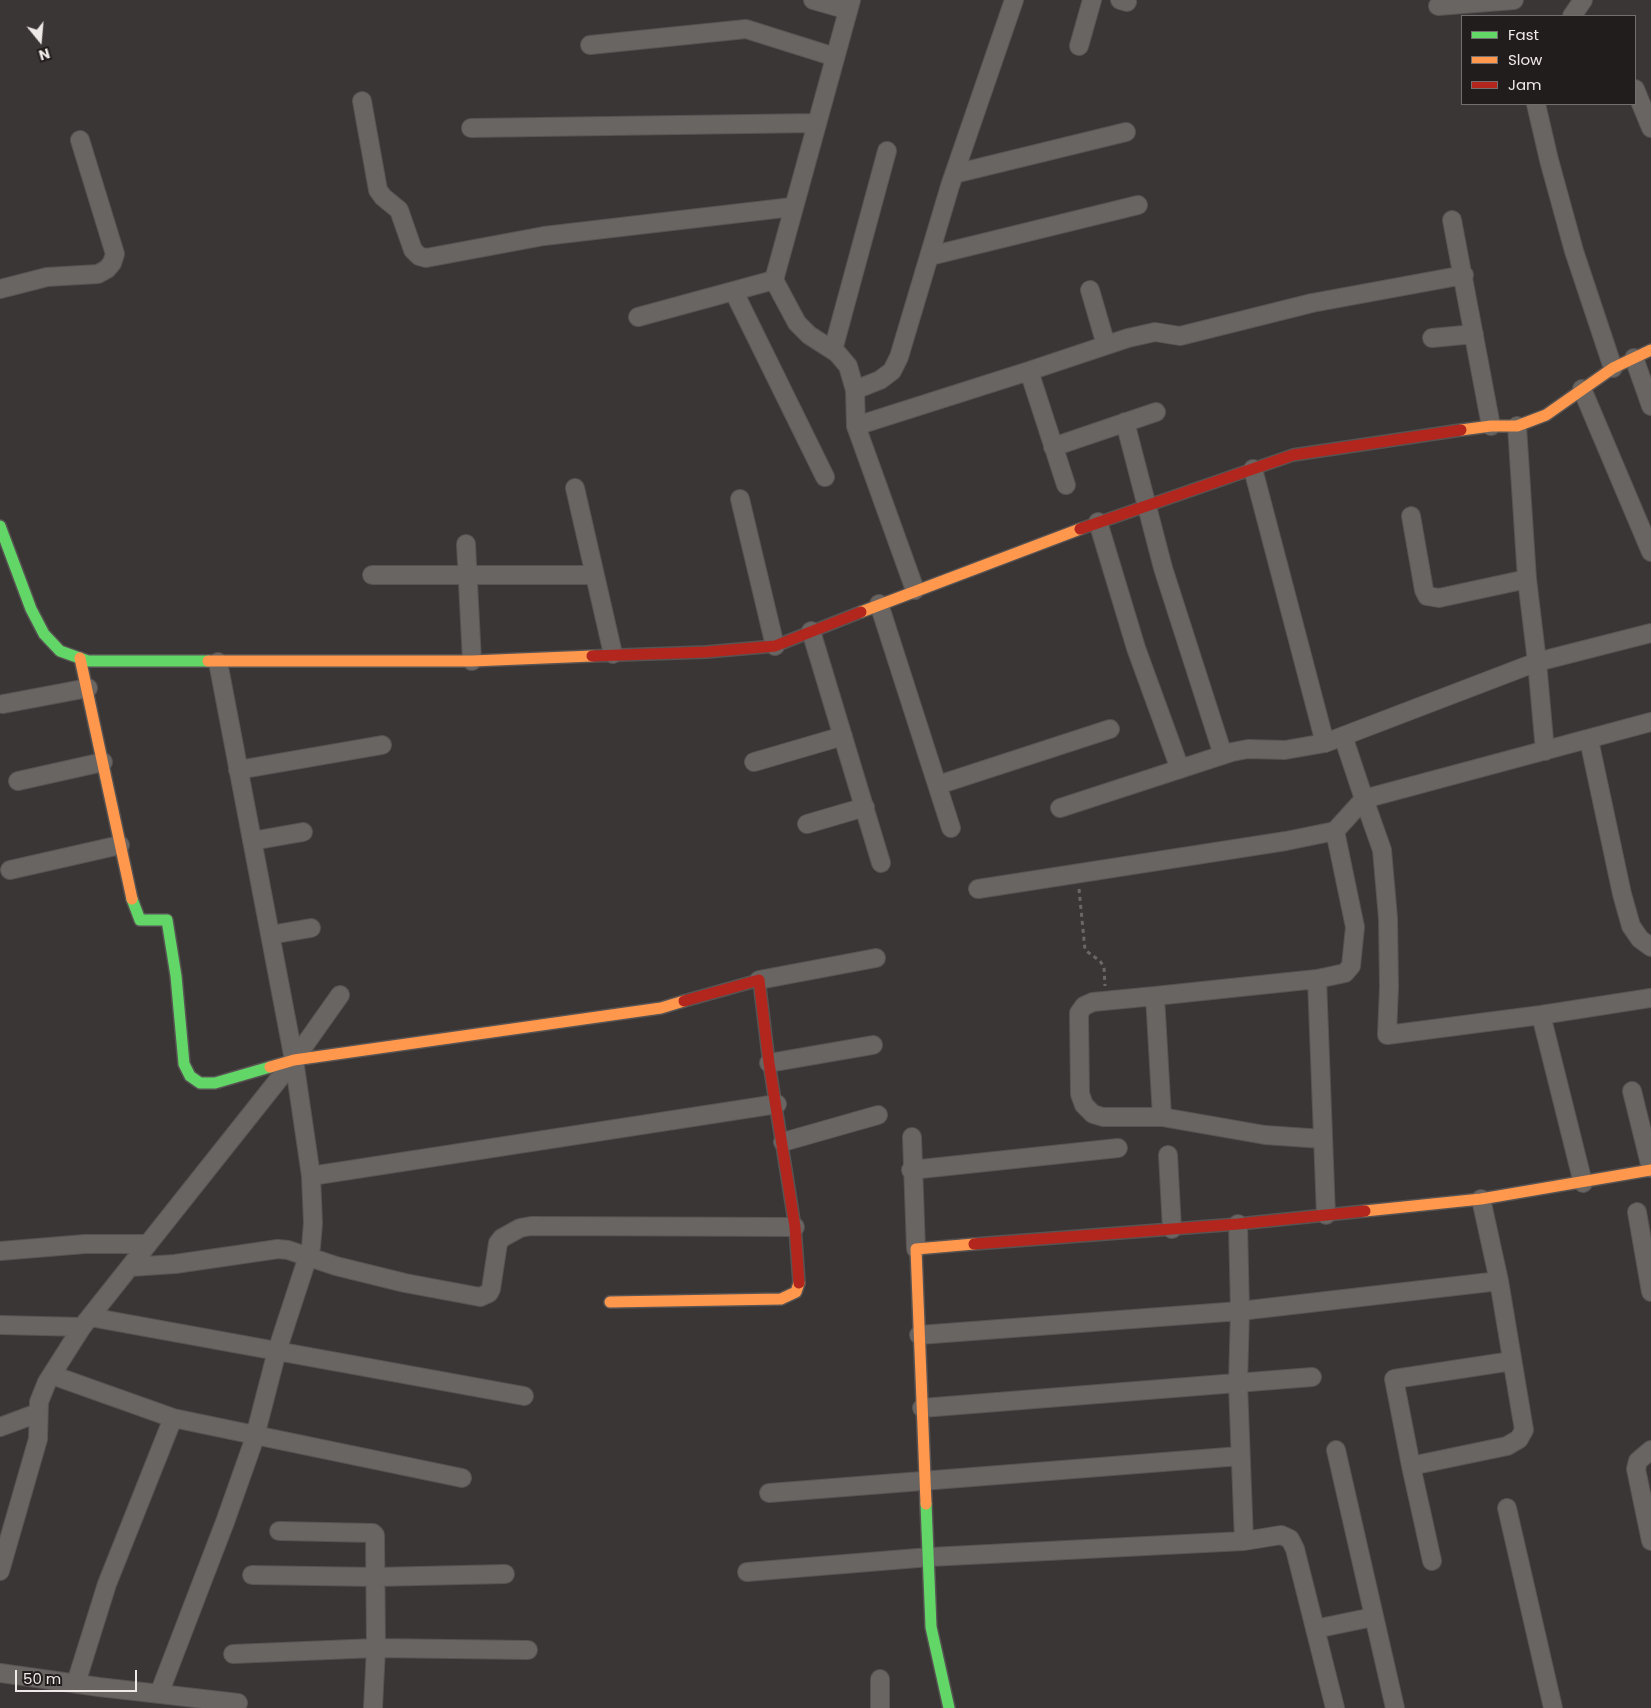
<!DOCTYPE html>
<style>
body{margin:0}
#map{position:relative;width:1651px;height:1708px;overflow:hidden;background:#3a3635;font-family:Poppins,sans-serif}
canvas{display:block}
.legend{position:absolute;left:1461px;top:15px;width:175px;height:90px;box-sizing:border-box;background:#211d1c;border:1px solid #736f6e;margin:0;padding:6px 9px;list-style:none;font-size:15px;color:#efeae8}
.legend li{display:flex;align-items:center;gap:10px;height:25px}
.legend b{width:25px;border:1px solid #736f6e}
.north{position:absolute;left:15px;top:15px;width:50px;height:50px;-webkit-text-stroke:4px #211d1c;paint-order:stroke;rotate:163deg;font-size:14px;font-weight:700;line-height:20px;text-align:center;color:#efeae8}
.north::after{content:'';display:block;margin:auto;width:18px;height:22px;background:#efeae8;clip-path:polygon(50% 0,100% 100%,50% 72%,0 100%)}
.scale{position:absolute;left:15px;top:1670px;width:122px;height:22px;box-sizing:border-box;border:2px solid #efeae8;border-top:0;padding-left:6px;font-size:15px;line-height:18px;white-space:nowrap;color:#efeae8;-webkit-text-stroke:4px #211d1c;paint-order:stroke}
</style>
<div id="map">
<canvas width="1651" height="1708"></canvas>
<ul class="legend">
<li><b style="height:6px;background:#63d668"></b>Fast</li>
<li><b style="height:6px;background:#ff974d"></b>Slow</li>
<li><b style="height:6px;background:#b3261e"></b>Jam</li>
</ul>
<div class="north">N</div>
<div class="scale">50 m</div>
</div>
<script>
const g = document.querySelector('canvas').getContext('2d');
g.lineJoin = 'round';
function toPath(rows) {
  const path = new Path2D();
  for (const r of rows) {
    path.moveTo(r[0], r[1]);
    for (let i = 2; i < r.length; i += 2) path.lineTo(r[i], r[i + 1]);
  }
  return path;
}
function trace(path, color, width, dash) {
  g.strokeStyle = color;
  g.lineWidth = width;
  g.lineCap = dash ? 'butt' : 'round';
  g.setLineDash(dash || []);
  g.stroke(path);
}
const street = toPath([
 [813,0,848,10],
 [851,0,774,280,797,323,809,335,837,353,848,366,855,390,856,426,915,590],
 [1120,0,1127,2],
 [1438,6,1514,0],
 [1572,16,1583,0],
 [590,45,746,29,835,57],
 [1079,46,1092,0],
 [1635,89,1651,128],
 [362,101,378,190,383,197,399,210,413,250,419,256,426,258,544,236,792,207],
 [1536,104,1549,160,1574,251,1613,368],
 [471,128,816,123],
 [954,174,1126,132],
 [1452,220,1491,426],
 [930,256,1138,205],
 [0,289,47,277,98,274,107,269,112,263,115,254,80,140],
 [1090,290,1106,345],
 [734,292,825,477],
 [638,317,774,280],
 [1432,338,1474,334],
 [833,350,887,151],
 [1634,358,1651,406],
 [1029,371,1128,338,1155,332,1180,336,1312,303,1464,275],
 [1582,389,1651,552],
 [855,390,880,380,892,371,899,357,950,186,1014,0],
 [1125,422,1163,568,1223,755],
 [856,426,1029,371,1066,485],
 [1517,426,1527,579,1537,662,1545,751],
 [1053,447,1156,412],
 [1253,469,1325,743],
 [575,488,613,654],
 [740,499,775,646],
 [1411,516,1424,590,1427,596,1439,598,1527,579],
 [1098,522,1136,648,1180,769],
 [466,544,472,661],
 [372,575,595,575],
 [879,604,951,828],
 [811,631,881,863],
 [3,704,88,688],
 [1343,736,1364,799,1651,722],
 [1589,740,1622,894,1631,926,1640,939,1651,947],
 [754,762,843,736],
 [238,770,382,745],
 [18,781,103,762],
 [938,785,1110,729],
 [1060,808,1232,752,1248,749,1285,750,1325,743,1537,662,1651,633],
 [807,824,865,807],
 [252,841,303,832],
 [10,870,120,845],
 [978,889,1286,841,1335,831,1364,799,1382,850,1388,918,1389,987,1387,1035,1541,1015,1651,998],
 [270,935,311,928],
 [759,980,876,958],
 [1155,996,1093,1002,1084,1006,1079,1013,1080,1094,1084,1105,1093,1114,1103,1117,1162,1117,1265,1135,1323,1139],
 [1541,1015,1583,1183],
 [769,1063,873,1045],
 [1632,1091,1651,1168],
 [1162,1117,1155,996,1317,979],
 [912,1137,916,1249],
 [783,1142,878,1115],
 [1168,1155,1172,1229],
 [911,1170,1118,1148],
 [311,1176,777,1104],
 [1637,1212,1651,1292],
 [1326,1215,1317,979,1345,973,1351,966,1355,927,1335,831],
 [1238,1224,1240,1311,1238,1384,1244,1541],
 [0,1251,85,1244,148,1244],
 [130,1267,175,1264,278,1249,288,1250,336,1266,405,1283,480,1297,489,1293,491,1289,498,1243,502,1238,520,1228,531,1226,795,1227],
 [90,1317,524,1396],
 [0,1325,82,1327],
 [919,1335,1240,1311,1499,1281],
 [52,1375,173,1418,462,1478],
 [922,1408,1312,1377],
 [0,1427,38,1413],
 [1336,1450,1395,1708],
 [1651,1450,1638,1461,1636,1469,1651,1541],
 [1411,1466,1394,1379,1512,1361],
 [769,1493,1240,1456],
 [1507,1508,1553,1708],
 [279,1531,373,1533,375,1535,376,1648,373,1708],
 [1432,1561,1411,1466,1507,1446,1519,1439,1524,1430,1499,1281,1481,1199],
 [0,1571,38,1439,39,1402,47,1382,82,1327,294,1060,340,995],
 [747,1572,930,1557,1244,1541,1281,1535,1290,1539,1295,1549,1335,1708],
 [252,1575,376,1577,505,1574],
 [1315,1629,1373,1617],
 [233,1654,376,1648,528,1650],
 [0,1673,99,1687,238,1703],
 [880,1679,880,1708],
 [76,1683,107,1584,173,1418],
 [159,1694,225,1522,254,1440,277,1351,311,1247,313,1223,311,1176,294,1060,218,662]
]);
const fast = toPath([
 [0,526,31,609,44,634,60,651,88,661,208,661],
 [132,899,140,920,167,920,176,976,184,1064,190,1076,200,1083,215,1083,270,1067],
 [926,1504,931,1627,949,1708]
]);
const slow = toPath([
 [1461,430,1491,426,1517,426,1546,415,1613,368,1651,350],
 [861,612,1080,529],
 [80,658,132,899],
 [208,661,472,661,592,656],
 [270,1067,294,1060,661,1008,684,1001],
 [1365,1211,1481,1199,1651,1170],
 [610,1302,781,1299,796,1292,799,1283],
 [926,1504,916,1249,974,1244]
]);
const jam = toPath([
 [1080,529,1293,455,1461,430],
 [592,656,706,652,775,646,861,612],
 [684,1001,759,980,769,1063,795,1227,799,1283],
 [974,1244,1238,1224,1365,1211]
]);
trace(street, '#575352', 20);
trace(fast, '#575352', 14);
trace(slow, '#575352', 14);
trace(jam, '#575352', 14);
trace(toPath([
 [1079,889,1085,950,1100,961,1104,967,1105,986]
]), '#6a6867', 3, [4, 4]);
trace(street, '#686563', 18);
trace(fast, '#63d668', 11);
trace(slow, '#ff974d', 11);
trace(jam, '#b3261e', 11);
</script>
